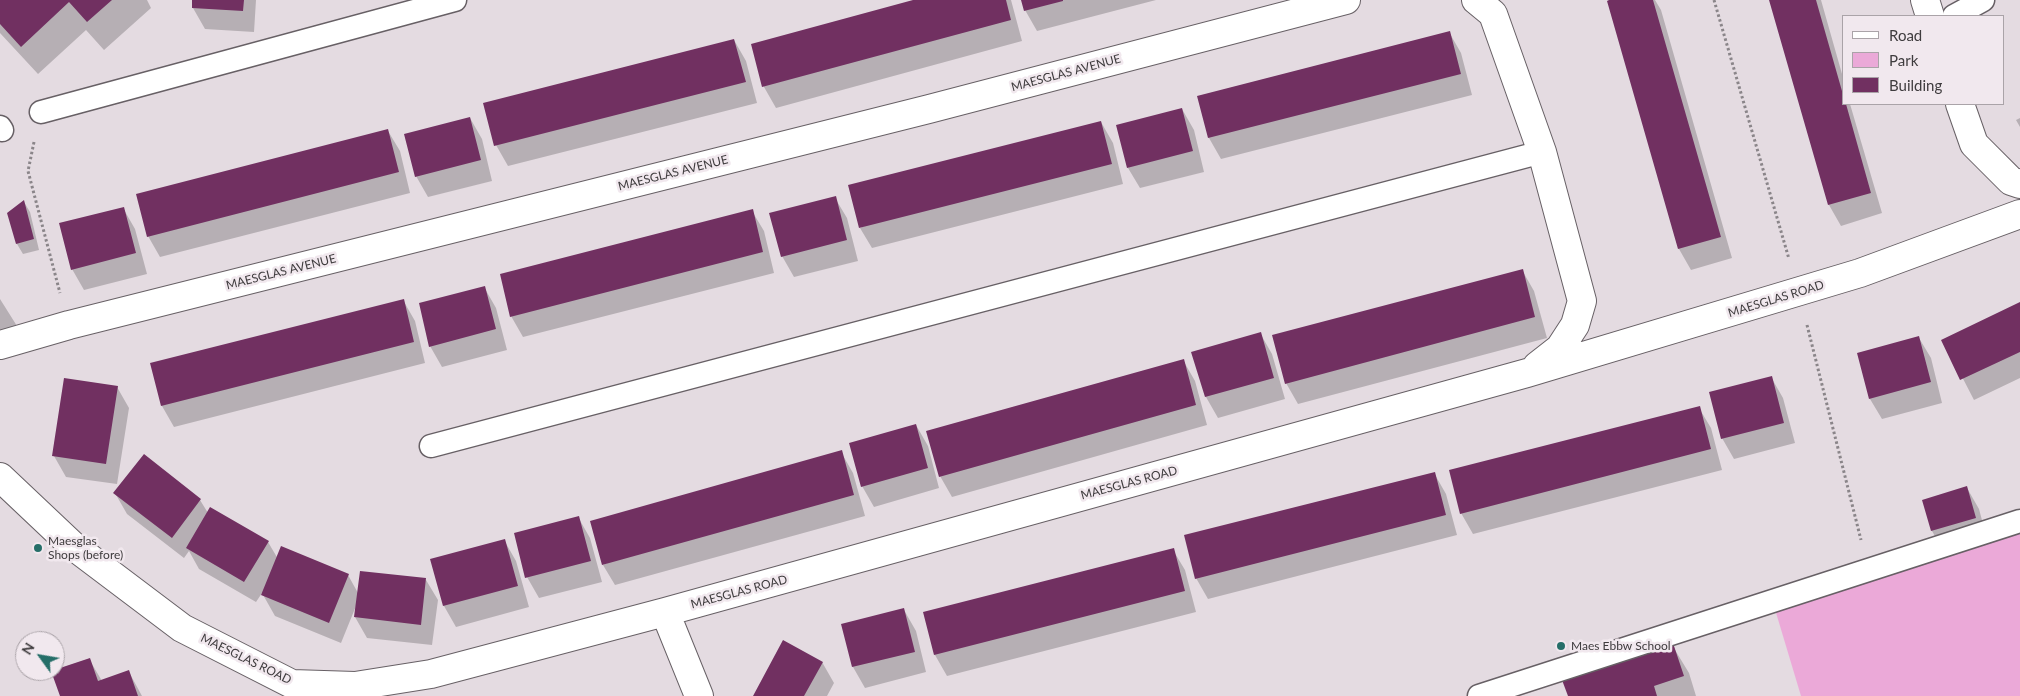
<!DOCTYPE html>
<style>
body{margin:0}
#map{position:relative;width:2020px;height:696px;overflow:hidden;background:#e4dbe1;font-family:Lato,sans-serif}
canvas{display:block}
.legend{position:absolute;left:1842px;top:15px;width:162px;height:90px;box-sizing:border-box;background:#f1e8ee;border:1px solid #aaa3a8;margin:0;padding:6px 9px;list-style:none;font-size:15px;color:#3f3c3e}
.legend li{display:flex;align-items:center;gap:10px;height:25px}
.legend b{width:25px;border:1px solid #aaa3a8}
.north{position:absolute;left:15px;top:631px;width:50px;height:50px;box-sizing:border-box;background:#f1e8ee;border:1px solid #aaa3a8;border-radius:50%;rotate:302deg;font-size:14px;font-weight:700;line-height:20px;text-align:center;color:#3f3c3e}
.north::after{content:'';display:block;margin:auto;width:18px;height:22px;background:#256e68;clip-path:polygon(50% 0,100% 100%,50% 72%,0 100%)}
</style>
<div id="map">
<canvas width="2020" height="696"></canvas>
<ul class="legend">
<li><b style="height:6px;background:#fff"></b>Road</li>
<li><b style="height:14px;background:#eba9d8"></b>Park</li>
<li><b style="height:14px;background:#713061"></b>Building</li>
</ul>
<div class="north">N</div>
</div>
<script>
const ctx = document.querySelector('canvas').getContext('2d');
ctx.lineJoin = 'round';
function fillPath(path, color) {
  ctx.fillStyle = color;
  ctx.fill(path, 'evenodd');
}
function toPath(rows) {
  const path = new Path2D();
  for (const r of rows) {
    path.moveTo(r[0], r[1]);
    for (let i = 2; i < r.length; i += 2) path.lineTo(r[i], r[i + 1]);
  }
  return path;
}
function strokePath(path, color, width, dash) {
  ctx.strokeStyle = color;
  ctx.lineWidth = width;
  ctx.lineCap = dash ? 'butt' : 'round';
  ctx.setLineDash(dash || []);
  ctx.stroke(path);
}
function drawText(font, color, halo, rows, align = 'center') {
  ctx.font = font + ' Lato,sans-serif';
  ctx.lineWidth = 5;
  ctx.setLineDash([]);
  ctx.textBaseline = 'middle';
  ctx.strokeStyle = halo;
  ctx.fillStyle = color;
  for (const [text, x, y, turn = 0] of rows) {
    ctx.save();
    ctx.translate(x, y);
    ctx.rotate((+turn || 0) * Math.PI / 180);
    ctx.textAlign = isNaN(turn) ? turn : align;
    if (halo) ctx.strokeText(text, 0, 0);
    ctx.fillText(text, 0, 0);
    ctx.restore();
  }
}
fillPath(toPath([
 [2020,521,2020,696,1801,696,1771,596]
]), '#eba9d8');
fillPath(toPath([
 [0,0,147,0,151,8,104,50,86,30,38,74,0,33],
 [193,0,256,0,254,32,205,29,193,8],
 [917,0,1011,0,1022,41,776,108,764,87,753,45],
 [1023,0,1156,0,1037,31,1025,10],
 [1614,0,1655,0,1661,10,1732,258,1691,270,1679,249,1608,2],
 [1771,0,1821,0,1844,81,1844,104,1850,104,1882,213,1841,226,1829,205],
 [1449,32,1461,53,1472,95,1221,159,1209,138,1199,96],
 [734,40,746,61,757,103,508,166,496,145],
 [1182,109,1194,130,1204,172,1140,188,1128,168],
 [470,118,482,139,492,181,428,197,416,176],
 [2020,118,2020,127,2016,120],
 [1101,122,1113,143,1123,184,872,248,860,228],
 [388,131,400,151,410,193,160,257,148,236],
 [835,198,847,218,858,261,794,277,782,256],
 [24,202,30,212,39,250,23,254,17,244,9,214],
 [123,208,135,229,147,274,84,290,72,269],
 [752,211,764,231,774,273,523,337,511,316],
 [1522,270,1534,291,1547,338,1298,404,1286,383],
 [484,287,496,308,507,350,442,367,430,346],
 [0,299,17,326,0,331],
 [403,300,415,321,425,363,174,427,162,406,152,364],
 [2020,304,2020,378,1974,400,1943,340],
 [1260,333,1272,354,1285,399,1218,418,1206,397,1193,352],
 [1919,338,1931,358,1942,403,1882,419,1870,399,1859,354],
 [1183,360,1195,381,1207,425,952,497,940,476],
 [1771,377,1783,398,1795,443,1734,459,1722,438],
 [117,387,129,408,117,484,66,477,54,456],
 [1699,408,1711,428,1722,470,1473,534,1461,513],
 [916,425,928,446,939,488,874,507,862,486],
 [841,452,853,473,865,516,615,585,603,565],
 [1434,473,1446,494,1457,535,1208,599,1196,578],
 [1967,488,1979,509,1987,539,1944,552,1932,531,1923,501],
 [115,493,200,500,208,513,268,542,278,559,348,575,358,593,426,580,438,600,432,645,367,638,355,617,356,606,341,643,275,616,262,593,256,602,199,569,189,551,184,558,127,514],
 [578,517,590,538,602,582,539,598,527,577],
 [504,540,516,561,529,607,456,627,444,606,432,560],
 [1173,550,1185,570,1196,612,947,676,935,655,924,613],
 [904,610,916,631,926,672,865,688,853,667,843,625],
 [1672,645,1689,673,1696,696,1569,696],
 [89,659,102,681,129,672,142,696,61,696],
 [822,662,834,683,827,696,755,696]
]), '#0003');
fillPath(toPath([
 [0,0,112,0,87,22,69,2,21,47,0,24],
 [192,0,244,0,243,11,192,8],
 [913,0,1006,0,1011,20,762,87,751,44],
 [1021,0,1063,0,1063,1,1024,11],
 [1609,0,1653,0,1721,237,1678,249,1607,1],
 [1769,0,1816,0,1844,98,1844,104,1846,104,1871,193,1828,205],
 [1450,31,1461,74,1208,138,1197,96],
 [734,39,746,82,494,146,483,103],
 [1182,108,1193,151,1127,168,1116,125],
 [470,117,481,160,415,177,404,134],
 [1101,121,1112,164,859,228,848,185],
 [388,129,399,172,147,237,136,194],
 [836,196,847,240,781,257,769,213],
 [24,200,34,239,16,244,7,213],
 [124,207,136,253,71,270,59,223],
 [753,209,763,252,510,317,500,274],
 [1523,269,1535,317,1285,384,1272,335],
 [485,286,496,329,429,347,419,303],
 [404,299,414,342,161,406,150,363],
 [2020,302,2020,352,1960,380,1941,340],
 [1261,332,1274,378,1205,397,1191,352],
 [1919,336,1931,382,1869,399,1857,353],
 [1184,359,1196,405,939,477,926,431],
 [1772,376,1784,423,1721,439,1709,392],
 [64,378,118,386,106,464,52,456],
 [1700,406,1711,449,1460,514,1449,470],
 [916,424,928,468,861,487,849,443],
 [842,450,854,495,602,565,590,521],
 [144,454,201,499,172,538,113,493],
 [1435,472,1446,515,1195,579,1184,535],
 [1967,486,1976,518,1931,531,1922,500],
 [210,507,269,541,244,582,186,548],
 [579,516,591,561,525,578,514,533],
 [505,539,518,586,443,606,430,559],
 [281,546,349,574,329,623,261,595],
 [1174,548,1185,591,934,655,923,612],
 [360,571,426,578,421,625,354,617],
 [904,608,915,652,852,667,841,624],
 [783,640,823,662,804,696,753,696],
 [1673,643,1684,676,1654,686,1657,696,1568,696,1562,680],
 [90,658,98,681,129,670,138,696,60,696,51,671]
]), '#713061');
const lane = toPath([
 [1954,16,1983,0],
 [41,112,455,0],
 [0,127,2,130],
 [431,446,1542,152],
 [1479,696,2020,521]
]);
const street = toPath([
 [1476,0,1493,14,1542,152,1582,301,1575,325,1560,348,1537,366],
 [1925,0,1930,16],
 [1960,104,1974,144,2011,181,2020,184],
 [0,345,69,325,929,109,1346,0],
 [0,477,72,545,182,628,292,684,355,686,431,674,665,612,1527,373,1860,273,2020,214],
 [665,612,699,696]
]);
strokePath(lane, '#676065', 25);
strokePath(street, '#676065', 30);
strokePath(toPath([
 [1714,0,1789,259],
 [34,142,28,171,60,293],
 [1807,325,1861,540]
]), '#8a8589', 3, [2.5, 2.5]);
strokePath(lane, '#fff', 22);
strokePath(street, '#fff', 28);
for (const [x, y, r, color] of [
 [38,548,5,"#256e68"],
 [1561,646,5,"#256e68"]
]) {
  const dot = new Path2D();
  dot.arc(x, y, r, 0, 2 * Math.PI);
  ctx.fillStyle = color;
  ctx.fill(dot);
  strokePath(dot, '#f1e8ee', 2);
}
drawText('12px', '#3f3c3e', '#f1e8ee', [
 ["MAESGLAS AVENUE",1066,73,-15],
 ["MAESGLAS AVENUE",673,173,-14],
 ["MAESGLAS AVENUE",281,272,-14],
 ["MAESGLAS ROAD",1776,299,-17],
 ["MAESGLAS ROAD",1129,483,-15],
 ["MAESGLAS ROAD",739,592,-15],
 ["MAESGLAS ROAD",246,659,26]
]);
drawText('12px', '#3f3c3e', '#f1e8ee', [
 ["Maesglas",48,541],
 ["Shops (before)",48,555],
 ["Maes Ebbw School",1571,646]
], 'left');
</script>
